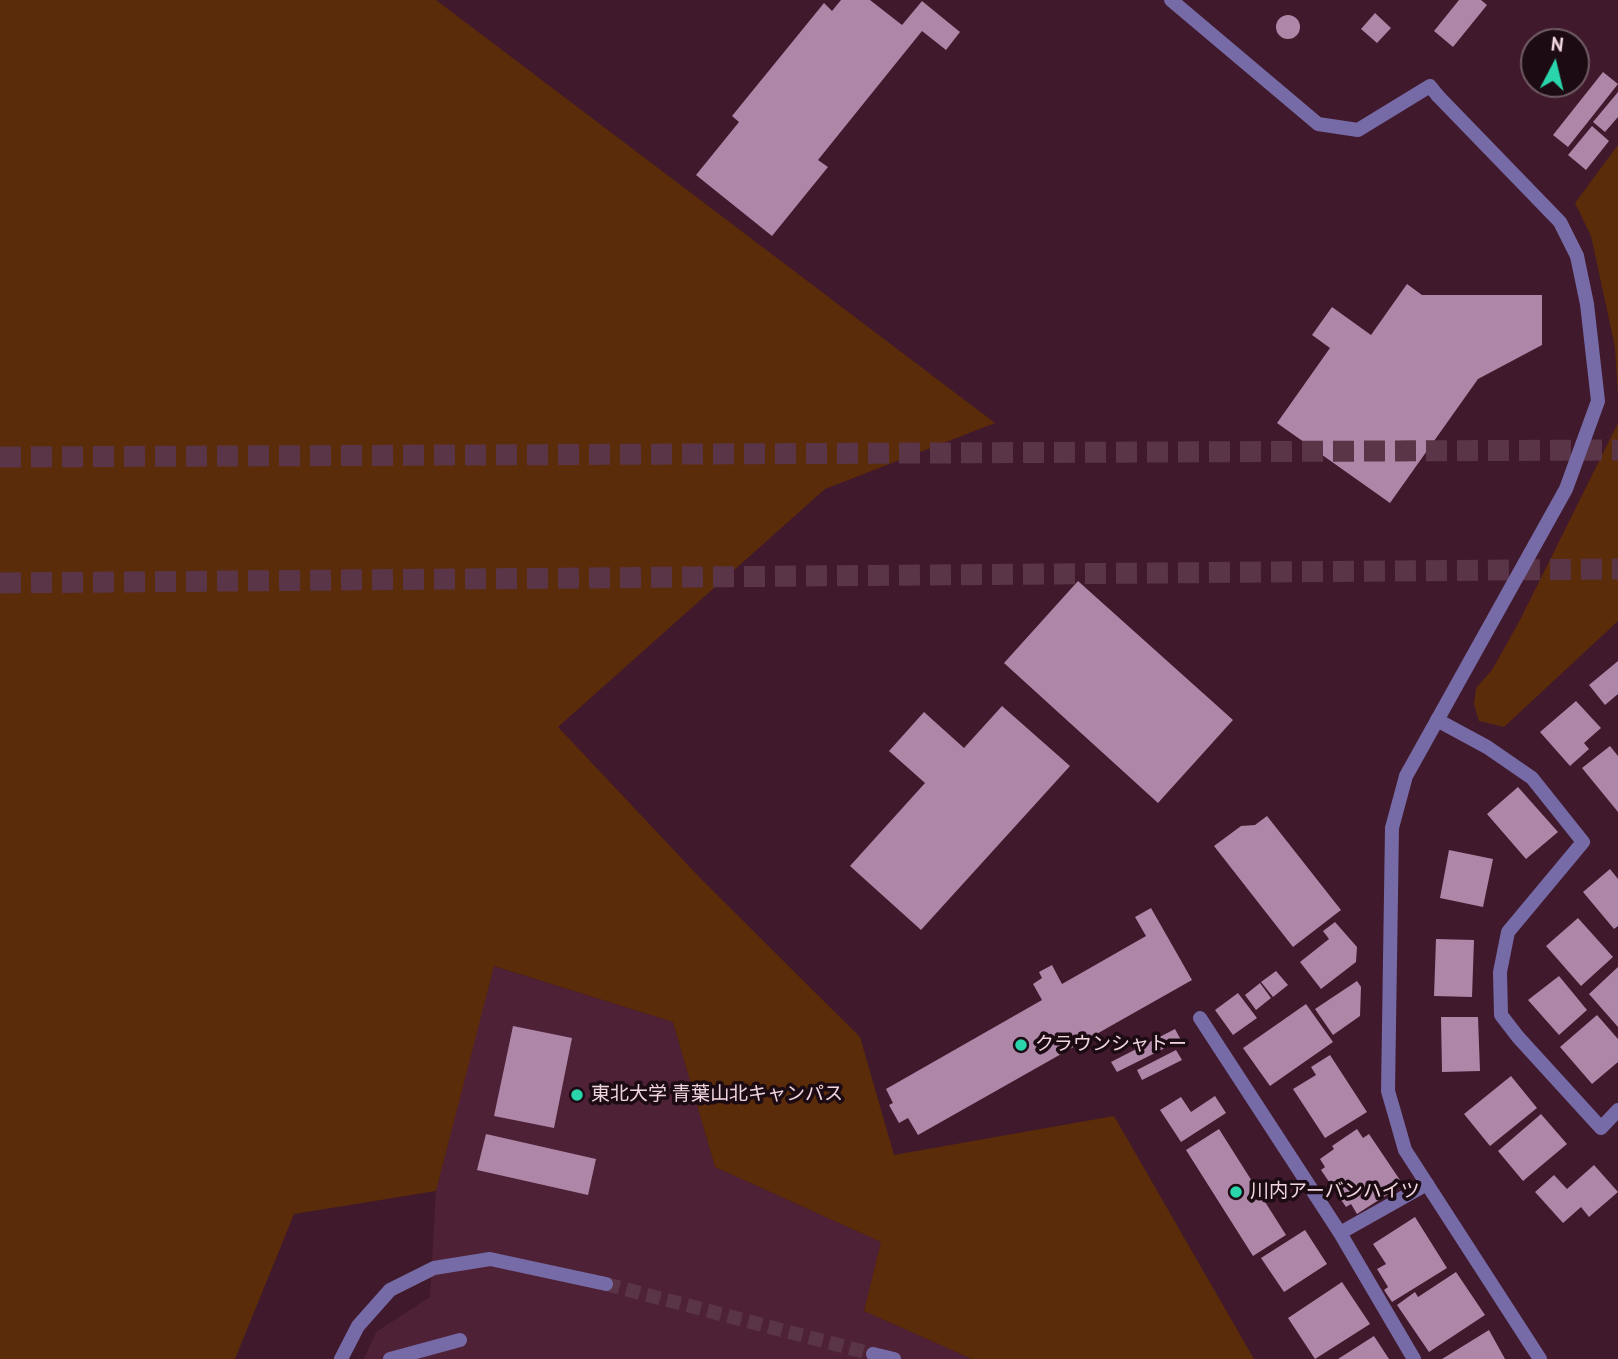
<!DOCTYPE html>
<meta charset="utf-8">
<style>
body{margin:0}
#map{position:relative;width:1618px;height:1359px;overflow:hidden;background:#40192c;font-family:"PT Sans",sans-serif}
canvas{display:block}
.north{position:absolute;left:1520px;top:28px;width:70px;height:70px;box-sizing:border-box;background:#1c0b13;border:2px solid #715c65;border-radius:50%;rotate:7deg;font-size:19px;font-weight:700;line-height:28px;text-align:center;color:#f0d5df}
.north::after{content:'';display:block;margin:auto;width:24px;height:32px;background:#2ad5ac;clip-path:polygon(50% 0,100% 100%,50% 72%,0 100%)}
</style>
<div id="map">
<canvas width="1618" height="1359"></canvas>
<div class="north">N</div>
</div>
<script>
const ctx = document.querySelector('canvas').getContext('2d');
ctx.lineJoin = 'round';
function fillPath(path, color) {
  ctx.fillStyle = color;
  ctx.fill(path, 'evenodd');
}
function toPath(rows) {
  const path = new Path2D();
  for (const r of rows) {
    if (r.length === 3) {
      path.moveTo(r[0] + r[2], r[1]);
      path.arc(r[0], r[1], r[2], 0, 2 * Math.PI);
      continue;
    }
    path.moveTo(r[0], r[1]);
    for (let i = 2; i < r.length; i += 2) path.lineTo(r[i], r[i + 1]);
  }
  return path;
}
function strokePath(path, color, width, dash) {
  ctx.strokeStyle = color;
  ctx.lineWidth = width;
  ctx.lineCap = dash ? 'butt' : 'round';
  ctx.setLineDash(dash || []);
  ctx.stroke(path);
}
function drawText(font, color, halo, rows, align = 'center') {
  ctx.font = font + ' "PT Sans","Noto Sans JP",sans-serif';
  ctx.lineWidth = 7;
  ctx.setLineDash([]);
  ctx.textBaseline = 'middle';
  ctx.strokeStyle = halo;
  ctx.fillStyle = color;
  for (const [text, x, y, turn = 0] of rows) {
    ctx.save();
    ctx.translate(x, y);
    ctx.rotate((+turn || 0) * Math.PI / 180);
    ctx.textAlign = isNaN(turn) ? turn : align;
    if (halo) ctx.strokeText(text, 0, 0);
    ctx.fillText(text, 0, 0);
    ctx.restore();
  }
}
fillPath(toPath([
 [493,966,673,1022,715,1167,881,1242,864,1311,972,1359,364,1359,376,1332,430,1297,436,1191]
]), '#4e2137');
fillPath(toPath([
 [0,0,436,0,995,423,825,489,558,727,703,881,860,1037,894,1155,1114,1116,1254,1359,972,1359,864,1311,881,1242,715,1167,673,1022,494,966,436,1191,294,1214,235,1359,0,1359],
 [1618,145,1618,397,1615,347,1591,236,1575,203],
 [1618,423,1618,621,1504,727,1479,721,1474,704,1476,688,1492,670,1519,622]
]), '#5b2c09');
fillPath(toPath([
 [841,0,870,0,902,25,922,1,960,32,946,50,922,31,818,160,828,167,772,236,696,175,739,122,732,116,824,3,832,11],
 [1459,0,1481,0,1487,5,1453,47,1434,31],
 [1375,13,1391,28,1377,43,1361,29],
 [1288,27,12],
 [1603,72,1618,84,1568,147,1553,135],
 [1618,92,1618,117,1605,132,1593,122],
 [1592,126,1609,141,1586,170,1568,155],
 [1407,284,1422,295,1542,295,1542,345,1478,379,1390,503,1277,423,1330,348,1312,335,1332,307,1371,335],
 [1078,581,1233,720,1158,803,1004,663],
 [1618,661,1618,694,1605,705,1589,685],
 [1576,701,1601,728,1584,743,1589,749,1570,766,1540,732],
 [1002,706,1070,766,921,930,850,866,925,783,889,751,924,712,964,748],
 [1610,746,1618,756,1618,812,1582,768],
 [1518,787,1558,832,1526,859,1487,814],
 [1267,816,1341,910,1293,947,1214,846,1241,826,1255,825],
 [1449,850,1493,859,1483,907,1440,898],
 [1610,869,1618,879,1618,926,1614,929,1583,892],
 [1151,908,1192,980,918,1135,908,1118,899,1123,889,1105,893,1103,886,1089,1042,1000,1033,984,1042,978,1039,972,1052,965,1062,984,1146,936,1135,917],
 [1578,918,1613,957,1581,986,1546,946],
 [1335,922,1357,947,1356,962,1321,989,1300,962,1329,939,1323,931],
 [1436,939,1474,940,1472,997,1434,996],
 [1618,967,1618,1027,1589,994],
 [1276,971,1288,985,1273,997,1261,982],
 [1559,976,1587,1010,1559,1035,1528,1000],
 [1357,981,1361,987,1360,1016,1333,1035,1315,1009],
 [1260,983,1271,998,1256,1010,1245,995],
 [1238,993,1257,1018,1233,1035,1215,1010],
 [1306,1004,1333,1042,1270,1086,1243,1048],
 [1597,1015,1618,1039,1618,1062,1592,1084,1560,1047],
 [1441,1017,1478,1017,1480,1071,1442,1072],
 [513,1026,572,1038,554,1128,494,1116],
 [1175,1029,1181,1040,1117,1072,1111,1062],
 [1176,1050,1182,1060,1142,1080,1137,1070],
 [1330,1055,1367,1112,1325,1138,1293,1089,1316,1075,1311,1067],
 [1511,1076,1537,1108,1490,1146,1464,1114],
 [1215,1096,1226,1113,1181,1142,1160,1110,1181,1097,1191,1112],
 [1541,1114,1567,1144,1523,1181,1498,1151],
 [1219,1129,1286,1235,1253,1256,1186,1150],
 [1357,1129,1363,1138,1369,1134,1400,1180,1390,1187,1393,1191,1357,1214,1351,1204,1346,1207,1321,1170,1325,1167,1320,1159,1334,1149,1332,1146],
 [486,1134,596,1159,588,1195,477,1170],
 [1594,1165,1618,1192,1589,1217,1581,1207,1563,1223,1535,1192,1554,1175,1567,1189],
 [1415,1217,1447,1268,1392,1302,1384,1290,1388,1287,1377,1269,1386,1264,1373,1244],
 [1305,1230,1327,1264,1284,1292,1261,1258],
 [1456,1272,1485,1315,1429,1352,1397,1305,1415,1292,1418,1297],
 [1342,1282,1370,1324,1315,1359,1288,1318],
 [1489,1330,1505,1359,1442,1359],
 [1374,1336,1389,1359,1338,1359]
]), '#ae86a8');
strokePath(toPath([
 [606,1284,873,1354]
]), '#5a3547', 14, [14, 7]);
strokePath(toPath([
 [0,457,1618,450],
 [0,583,1618,569]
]), '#5a3547', 21, [21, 10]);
strokePath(toPath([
 [390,1359,460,1340]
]), '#766ba6', 14);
strokePath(toPath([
 [1171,0,1318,124,1358,130,1430,86,1438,96],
 [1437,720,1487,747,1532,778,1583,842,1508,932,1500,972,1501,1015,1518,1037,1601,1128,1618,1110],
 [1200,1018,1340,1233],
 [1414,1359,1340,1233,1427,1184]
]), '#766ba6', 14);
strokePath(toPath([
 [1438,96,1560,222,1577,256,1587,304,1598,401,1566,489,1406,776,1392,828,1388,1091,1395,1115,1405,1150,1540,1359],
 [873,1354,894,1359],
 [341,1359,358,1326,390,1290,434,1268,490,1259,606,1284]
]), '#766ba6', 14);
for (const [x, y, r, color] of [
 [1021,1045,7,"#2ad5ac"],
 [577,1095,7,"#2ad5ac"],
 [1236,1192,7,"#2ad5ac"]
]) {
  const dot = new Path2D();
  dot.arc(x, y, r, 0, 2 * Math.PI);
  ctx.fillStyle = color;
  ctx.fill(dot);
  strokePath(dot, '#1c0b13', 2.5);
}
drawText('19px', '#f0d5df', '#1c0b13', [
 ["クラウンシャトー",1035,1045],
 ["東北大学 青葉山北キャンパス",591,1095],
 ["川内アーバンハイツ",1250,1192]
], 'left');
</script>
